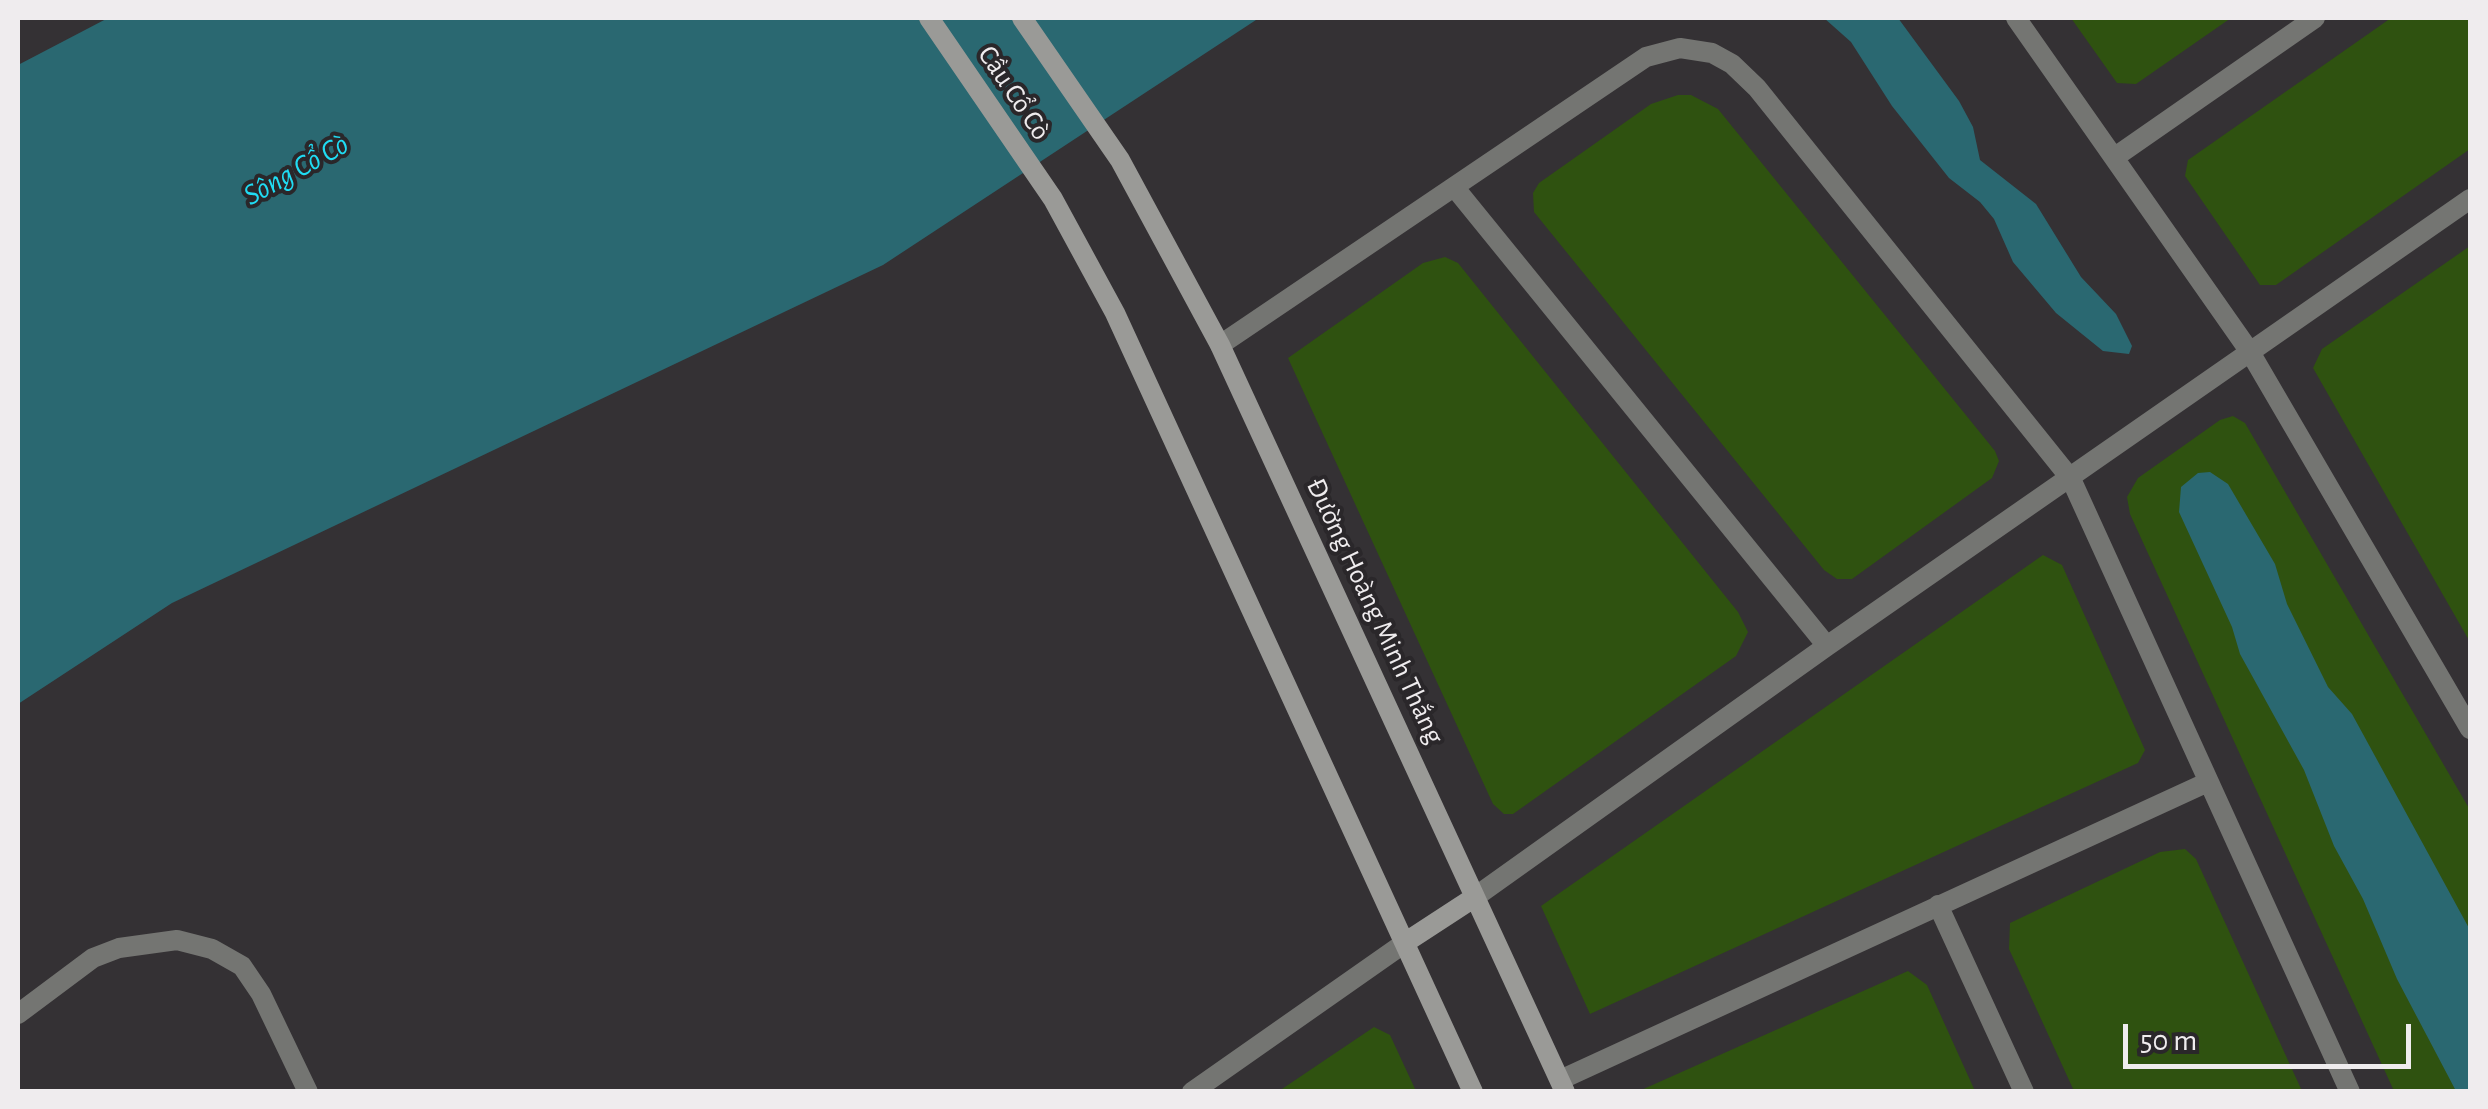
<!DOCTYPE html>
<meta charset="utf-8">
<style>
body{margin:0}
#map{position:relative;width:2488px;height:1109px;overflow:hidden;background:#343134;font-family:"Alegreya Sans",sans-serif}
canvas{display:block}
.frame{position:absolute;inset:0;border:20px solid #efecee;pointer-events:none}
.scale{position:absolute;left:2123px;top:1024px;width:288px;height:45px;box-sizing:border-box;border:5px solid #efecee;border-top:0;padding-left:12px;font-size:30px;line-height:35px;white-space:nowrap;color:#efecee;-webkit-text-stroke:8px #2a272a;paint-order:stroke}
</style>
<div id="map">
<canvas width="2488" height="1109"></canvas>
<div class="frame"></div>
<div class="scale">50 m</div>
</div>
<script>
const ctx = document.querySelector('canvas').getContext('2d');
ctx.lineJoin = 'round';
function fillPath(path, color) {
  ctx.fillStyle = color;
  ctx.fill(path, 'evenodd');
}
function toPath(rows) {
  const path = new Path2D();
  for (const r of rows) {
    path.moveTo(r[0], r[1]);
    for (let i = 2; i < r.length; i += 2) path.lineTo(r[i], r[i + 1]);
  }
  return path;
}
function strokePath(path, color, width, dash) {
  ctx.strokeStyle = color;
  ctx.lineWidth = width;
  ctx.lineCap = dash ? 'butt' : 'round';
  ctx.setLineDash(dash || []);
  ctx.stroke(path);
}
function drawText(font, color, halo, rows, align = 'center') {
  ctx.font = font + ' "Alegreya Sans",sans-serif';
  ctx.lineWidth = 8;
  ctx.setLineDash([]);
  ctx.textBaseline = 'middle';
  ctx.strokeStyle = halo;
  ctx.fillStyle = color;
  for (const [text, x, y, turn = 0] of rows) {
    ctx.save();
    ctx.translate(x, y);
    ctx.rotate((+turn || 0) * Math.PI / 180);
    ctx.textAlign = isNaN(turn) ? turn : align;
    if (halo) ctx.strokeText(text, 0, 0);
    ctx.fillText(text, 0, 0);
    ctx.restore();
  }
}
fillPath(toPath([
 [2071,18,2231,18,2136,84,2117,83],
 [2391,18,2470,18,2470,149,2276,285,2260,285,2185,176,2188,160],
 [1678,95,1691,95,1718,109,1995,451,1999,461,1992,478,1852,579,1837,579,1824,570,1534,212,1533,193,1539,183,1651,104],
 [2470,246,2470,642,2313,368,2322,349],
 [1445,257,1458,263,1738,612,1748,632,1736,656,1513,814,1504,814,1493,804,1288,358,1423,263],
 [2233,416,2245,423,2470,810,2470,1091,2394,1091,2130,514,2127,497,2138,478,2220,420],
 [2043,555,2062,565,2145,750,2138,763,1590,1014,1541,906],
 [2185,849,2196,859,2302,1091,2074,1091,2009,949,2010,923,2160,852],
 [1908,971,1927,985,1975,1091,1639,1091],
 [1374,1027,1390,1035,1416,1091,1279,1091]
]), '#2f5210');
fillPath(toPath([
 [108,18,1259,18,883,265,172,603,18,704,18,65],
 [1824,18,1898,18,1959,101,1973,127,1980,160,2036,204,2081,277,2116,314,2132,346,2129,354,2103,351,2056,313,2013,262,1994,219,1980,202,1949,178,1892,106,1851,42],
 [2210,472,2228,484,2275,564,2287,604,2328,687,2352,714,2470,930,2470,1091,2456,1091,2397,979,2363,899,2334,846,2304,770,2240,654,2232,627,2179,512,2181,487,2198,473]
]), '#2a6871');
strokePath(toPath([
 [2016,18,2250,352,2470,729],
 [2115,157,2315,18],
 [1455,188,1827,646],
 [1220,345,1646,57,1680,48,1712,53,1732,64,1757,88,2071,479,2350,1092],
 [1475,897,1827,646,2470,199],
 [1938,905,2024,1092],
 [1560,1080,2208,782],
 [1192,1092,1406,942]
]), '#747572', 20);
strokePath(toPath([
 [18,1014,93,958,119,948,177,940,212,949,242,966,261,994,308,1092]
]), '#747572', 20);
strokePath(toPath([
 [929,18,1053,199,1115,313,1473,1092],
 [1022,18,1120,160,1220,345,1565,1092],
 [1406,942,1475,897]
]), '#9a9a97', 20);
drawText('28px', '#efecee', '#2a272a', [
 ["Cầu Cổ Cò",1014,93,56],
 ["Đường Hoàng Minh Thắng",1375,611,65]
]);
drawText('italic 30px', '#20dcf3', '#2a272a', [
 ["Sông Cổ Cò",296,170,-29]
]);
</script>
